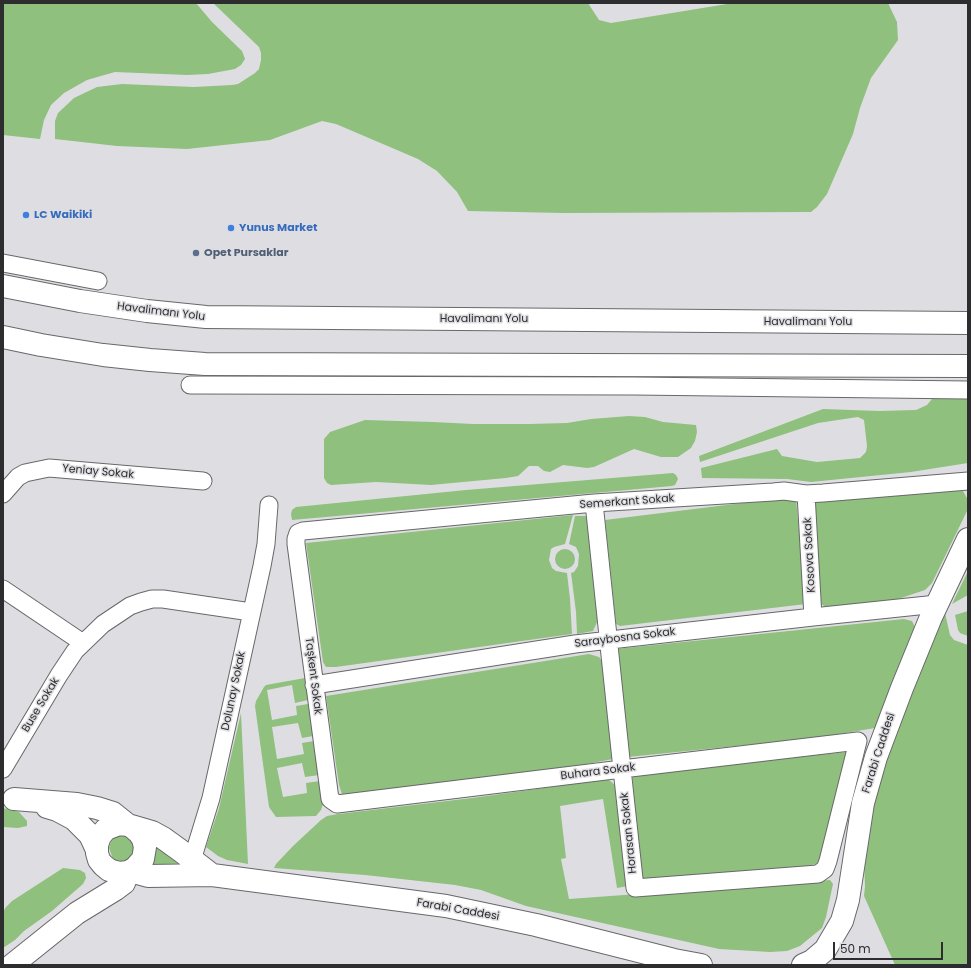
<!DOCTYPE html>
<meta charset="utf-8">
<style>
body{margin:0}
#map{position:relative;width:971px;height:968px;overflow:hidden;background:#dedee2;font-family:Poppins,sans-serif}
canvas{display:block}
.frame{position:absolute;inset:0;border:4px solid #2d2d2f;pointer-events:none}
.scale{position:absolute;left:833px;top:942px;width:110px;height:18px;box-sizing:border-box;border:2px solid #2d2d2f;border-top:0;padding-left:5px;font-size:12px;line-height:14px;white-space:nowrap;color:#2d2d2f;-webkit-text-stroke:3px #dedee2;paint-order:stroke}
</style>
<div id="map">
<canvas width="971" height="968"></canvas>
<div class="frame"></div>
<div class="scale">50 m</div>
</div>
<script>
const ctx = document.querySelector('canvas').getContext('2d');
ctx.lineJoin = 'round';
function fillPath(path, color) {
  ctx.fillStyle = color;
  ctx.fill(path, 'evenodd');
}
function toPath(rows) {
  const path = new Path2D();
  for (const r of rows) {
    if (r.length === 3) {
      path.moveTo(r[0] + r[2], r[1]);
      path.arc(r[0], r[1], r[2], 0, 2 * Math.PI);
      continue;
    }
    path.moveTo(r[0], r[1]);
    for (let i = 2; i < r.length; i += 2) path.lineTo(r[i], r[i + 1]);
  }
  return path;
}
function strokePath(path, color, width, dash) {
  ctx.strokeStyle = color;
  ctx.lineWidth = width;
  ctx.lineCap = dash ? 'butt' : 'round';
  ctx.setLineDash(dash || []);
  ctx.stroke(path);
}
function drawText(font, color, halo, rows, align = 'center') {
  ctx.font = font + ' Poppins,sans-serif';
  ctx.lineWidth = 3;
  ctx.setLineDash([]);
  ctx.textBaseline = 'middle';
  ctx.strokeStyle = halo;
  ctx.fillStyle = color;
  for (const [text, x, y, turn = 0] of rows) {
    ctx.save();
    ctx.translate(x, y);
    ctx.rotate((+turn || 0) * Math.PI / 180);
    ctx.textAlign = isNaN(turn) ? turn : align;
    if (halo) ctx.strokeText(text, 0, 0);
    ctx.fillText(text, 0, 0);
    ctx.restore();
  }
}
fillPath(toPath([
 [3,3,196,3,212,22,242,51,245,59,241,65,235,69,208,74,187,75,115,72,87,80,64,93,51,105,44,120,40,139,3,135],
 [213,3,588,3,599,20,611,23,733,3,888,3,897,22,898,40,871,78,860,108,853,134,827,194,817,207,811,212,563,213,468,211,457,192,437,171,418,159,336,124,322,121,270,140,187,149,117,146,55,139,55,121,58,113,74,98,97,87,122,84,194,87,232,85,238,84,255,73,259,69,261,60,261,53,259,47],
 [936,394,968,395,968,463,911,472,811,482,787,479,702,478,701,468,777,449,782,456,817,462,860,458,866,452,867,446,864,420,858,417,818,423,700,462,699,456,823,409,879,411,916,410,927,405],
 [629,416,645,417,663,422,696,425,697,432,695,441,691,448,678,457,661,457,634,449,594,467,587,468,563,465,550,472,544,471,538,466,529,466,518,476,506,478,431,485,376,482,331,485,327,483,324,478,324,439,330,432,365,420,433,422,473,424,529,424,567,423,591,419],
 [673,473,676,475,678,479,675,485,672,486,292,520,291,514,292,510,296,507,466,490],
 [959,489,963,491,968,500,968,509,932,583,925,590,883,604,827,608,821,604,814,501],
 [791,497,796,499,806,604,620,626,616,624,605,520],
 [573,515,565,544,554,547,551,549,549,560,552,568,556,571,567,573,570,599,572,634,336,667,326,667,323,662,306,543],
 [575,516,587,516,598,620,593,631,577,634,576,612,571,573,574,572,578,566,579,554,576,547,569,544],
 [565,559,10],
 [968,571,968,595,952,604],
 [968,611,968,636,960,633,958,630,955,615],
 [945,613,950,635,954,640,968,645,968,965,895,965,864,896,865,886,864,860,867,833,886,754,896,728],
 [904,619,912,621,915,627,875,728,815,738,628,757,616,649],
 [589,654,599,657,602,661,605,669,613,759,571,767,352,795,342,794,339,785,326,696],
 [305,678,308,700,295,703,292,685,267,690,272,720,297,715,296,706,308,704,313,736,302,738,298,723,272,727,277,759,304,754,302,743,314,741,319,775,305,777,302,763,277,768,283,797,307,793,306,783,320,781,323,804,321,810,316,816,276,817,269,807,255,706,256,701,264,687,266,685],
 [241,713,248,864,227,860,218,856,206,847,219,808],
 [847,752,821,859,816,864,802,867,641,881,632,774],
 [608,779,616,786,628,886,617,888,603,799,560,806,566,858,561,859,569,899,830,880,833,884,826,917,822,928,800,946,787,951,770,952,719,949,526,906,481,890,455,885,365,875,274,868,276,864,293,846,321,820,327,816,338,814,472,798],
 [3,808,19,812,27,821,27,826,18,828,3,827],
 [123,833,135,842,132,857,123,864,114,862,109,848,110,844,114,836],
 [154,845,177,863,177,866,149,868],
 [63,868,80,870,85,873,86,878,83,884,52,911,24,931,15,940,3,948,3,912,6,907,12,901]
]), '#8fc07d');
const street = toPath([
 [3,263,98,281],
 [190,385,634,386,968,390],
 [3,494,18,477,25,473,49,468,203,481],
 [806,494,813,617],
 [594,503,622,769,635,888,818,874,825,869,828,861,858,741,622,769,337,804,330,799,296,544,296,539,298,533,303,531,594,503,773,492,784,491,806,494,823,493,968,481],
 [3,589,83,643],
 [314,685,575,644,813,617,937,604],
 [3,769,59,675,75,651,103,624,130,606,141,602,152,599,163,599,251,612],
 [189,870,211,798,262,566,266,544,269,505]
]);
const secondary = toPath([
 [14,799,77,804,97,808,113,813,128,825],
 [47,807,57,810,74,819,90,835,96,848],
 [132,827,139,833,143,839,145,847,143,859,135,868,128,872,119,873,109,870,103,865,99,860,97,853,97,845,100,836,106,829,119,824,128,825,152,832,163,838,181,851,212,875],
 [130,871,148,876,212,875,446,906,536,925,674,960,701,965],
 [12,965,77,913,116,889,124,883,128,872],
 [803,965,812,961,825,950,842,921,848,900,863,803,876,757,902,688,931,617,968,539]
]);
const highway = toPath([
 [3,286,80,301,147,311,206,317,968,323],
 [3,337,41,345,103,355,150,360,205,364,968,366]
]);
strokePath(street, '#68686b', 19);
strokePath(secondary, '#68686b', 24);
strokePath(highway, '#68686b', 24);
strokePath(street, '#fff', 17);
strokePath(secondary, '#fff', 22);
strokePath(highway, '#fff', 22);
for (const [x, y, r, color] of [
 [26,215,4,"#3f7fe0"],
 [231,228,4,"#3f7fe0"],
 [196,253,4,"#5c6f8a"]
]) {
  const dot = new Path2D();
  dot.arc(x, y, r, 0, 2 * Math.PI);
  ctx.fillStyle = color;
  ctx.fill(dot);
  strokePath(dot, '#dedee2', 1.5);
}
drawText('bold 11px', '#366cbe', '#dedee2', [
 ["LC Waikiki",34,215],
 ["Yunus Market",239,228]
], 'left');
drawText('bold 11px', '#4e5e75', '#dedee2', [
 ["Opet Pursaklar",204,253]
], 'left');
drawText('11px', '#2d2d2f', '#dedee2', [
 ["Havalimanı Yolu",161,312,7],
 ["Havalimanı Yolu",484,319],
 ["Havalimanı Yolu",808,322],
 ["Yeniay Sokak",98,472,5],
 ["Semerkant Sokak",627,502,-4],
 ["Kosova Sokak",810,555,-93],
 ["Saraybosna Sokak",625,638,-7],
 ["Taşkent Sokak",313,676,83],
 ["Dolunay Sokak",234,691,-78],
 ["Buse Sokak",41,705,-59],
 ["Farabi Caddesi",879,753,-72],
 ["Buhara Sokak",598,772,-7],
 ["Horasan Sokak",629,833,-96],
 ["Farabi Caddesi",458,910,10]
]);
</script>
